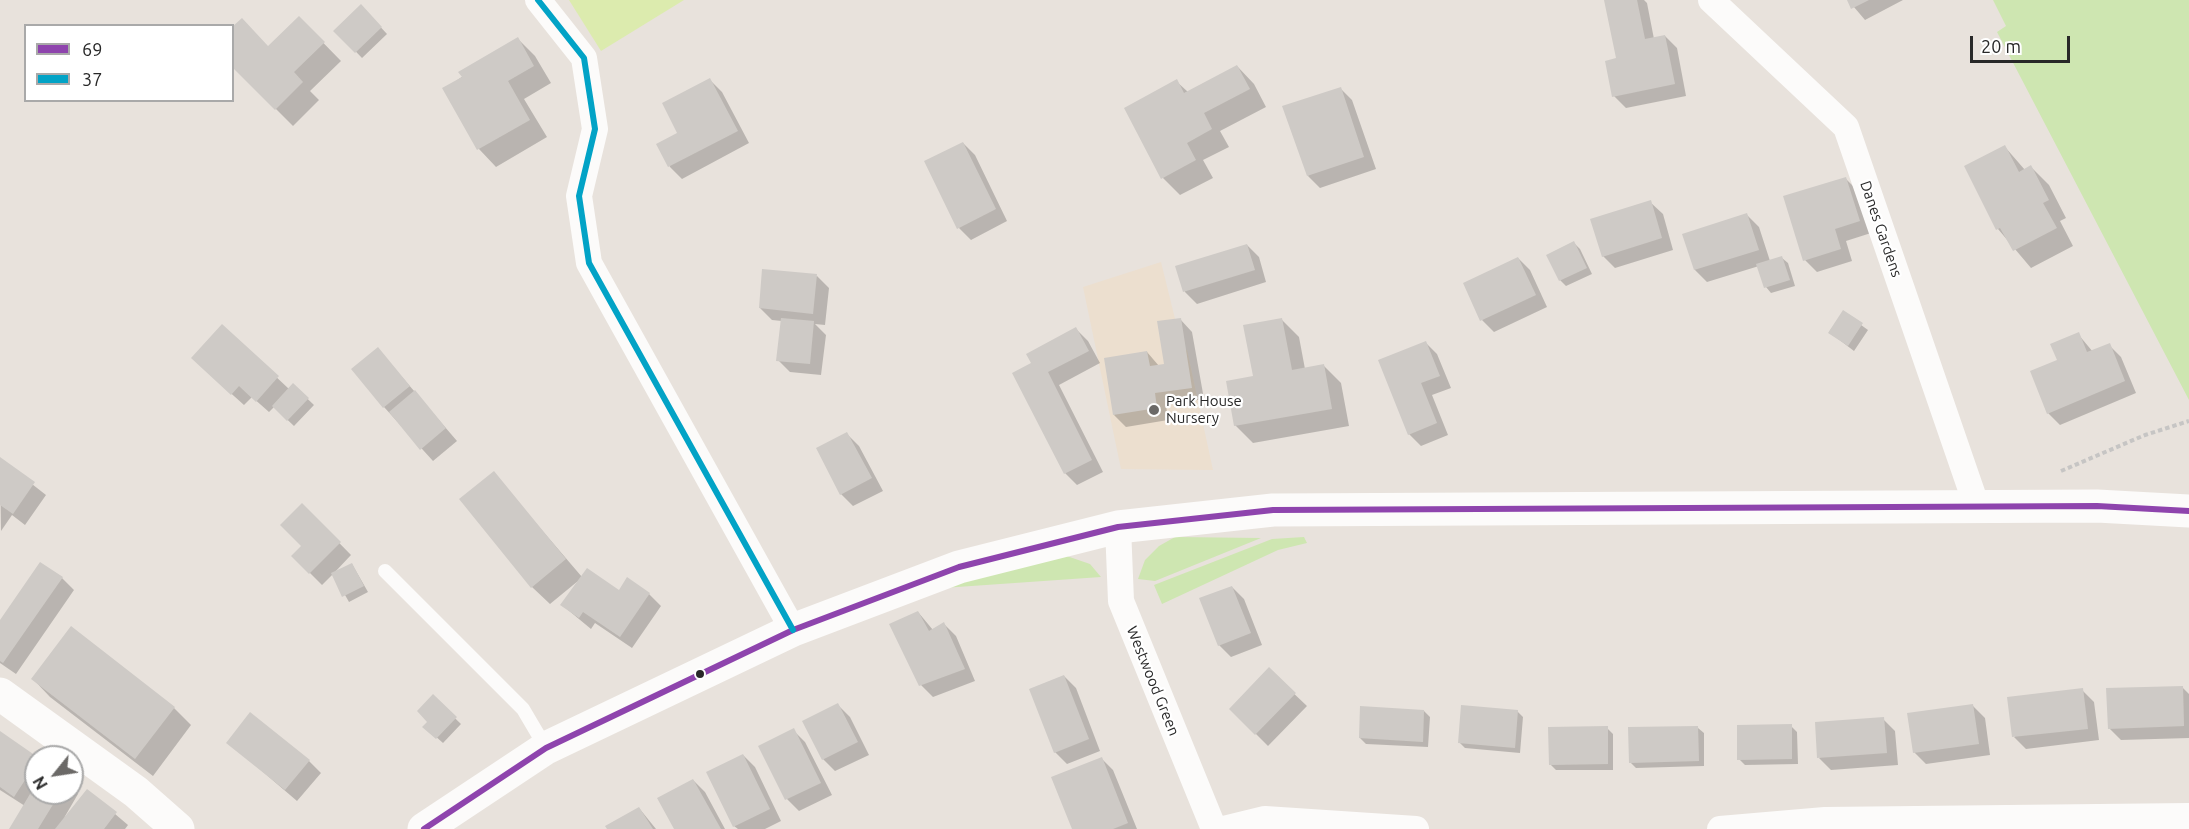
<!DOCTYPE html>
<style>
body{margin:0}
#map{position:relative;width:2189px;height:829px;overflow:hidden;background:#e8e2dc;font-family:Ubuntu,sans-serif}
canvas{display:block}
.legend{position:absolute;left:24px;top:24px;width:210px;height:78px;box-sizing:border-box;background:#fff;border:2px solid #a9a9a9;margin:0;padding:8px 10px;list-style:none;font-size:18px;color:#282828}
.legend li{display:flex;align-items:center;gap:12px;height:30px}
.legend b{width:30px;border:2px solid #a9a9a9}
.north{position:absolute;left:24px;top:745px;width:60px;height:60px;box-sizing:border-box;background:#fff;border:2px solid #a9a9a9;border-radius:50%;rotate:240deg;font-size:16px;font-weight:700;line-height:24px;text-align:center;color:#282828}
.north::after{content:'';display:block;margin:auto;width:21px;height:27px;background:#6b6967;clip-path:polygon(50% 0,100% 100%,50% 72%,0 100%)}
.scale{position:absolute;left:1970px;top:36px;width:100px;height:27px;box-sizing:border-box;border:3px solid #282828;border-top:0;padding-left:8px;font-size:18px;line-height:21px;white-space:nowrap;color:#282828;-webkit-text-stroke:4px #fff;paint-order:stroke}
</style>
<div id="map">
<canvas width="2189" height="829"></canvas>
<ul class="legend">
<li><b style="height:8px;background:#8e44ad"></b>69</li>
<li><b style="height:8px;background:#02a3c6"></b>37</li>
</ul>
<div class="north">N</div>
<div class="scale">20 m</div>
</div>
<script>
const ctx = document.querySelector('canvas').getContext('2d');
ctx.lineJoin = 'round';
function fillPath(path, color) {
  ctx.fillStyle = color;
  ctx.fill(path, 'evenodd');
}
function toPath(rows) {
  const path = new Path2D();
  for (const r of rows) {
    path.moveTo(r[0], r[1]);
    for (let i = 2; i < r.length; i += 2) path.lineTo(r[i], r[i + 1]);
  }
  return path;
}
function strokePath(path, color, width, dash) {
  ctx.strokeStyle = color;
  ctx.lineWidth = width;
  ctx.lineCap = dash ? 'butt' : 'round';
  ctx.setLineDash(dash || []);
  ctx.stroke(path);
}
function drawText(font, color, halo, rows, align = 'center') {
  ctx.font = font + ' Ubuntu,sans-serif';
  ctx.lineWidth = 4.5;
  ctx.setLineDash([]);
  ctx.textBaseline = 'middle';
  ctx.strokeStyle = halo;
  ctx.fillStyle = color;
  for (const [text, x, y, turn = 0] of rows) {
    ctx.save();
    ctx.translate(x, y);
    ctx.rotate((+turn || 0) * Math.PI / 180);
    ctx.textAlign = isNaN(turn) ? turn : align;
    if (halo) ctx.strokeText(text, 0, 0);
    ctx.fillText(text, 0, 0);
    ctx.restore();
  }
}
fillPath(toPath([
 [1161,262,1183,351,1187,350,1213,470,1121,469,1083,287]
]), '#ecdfcf');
fillPath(toPath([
 [1993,0,2189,0,2189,400,1997,32,2006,26],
 [1175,537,1261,538,1155,581,1138,579,1145,560,1159,546],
 [1304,537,1307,543,1278,550,1162,604,1154,585,1272,539],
 [1055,552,1090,564,1101,577,914,590]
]), '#cee6b1');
fillPath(toPath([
 [569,0,684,0,601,51]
]), '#dcebae');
fillPath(toPath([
 [1605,0,1644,0,1647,3,1654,39,1665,36,1677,48,1686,96,1626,108,1614,96,1618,59],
 [1848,0,1903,0,1865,20],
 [361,6,387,34,362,58,336,31],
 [299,18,341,61,310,91,319,100,293,126,232,65,269,47],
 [518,39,535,56,551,83,524,99,547,137,496,167,479,149,444,89],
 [1237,66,1254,84,1266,107,1220,131,1229,147,1203,160,1213,178,1180,195,1163,178,1176,81,1188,92],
 [710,80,722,92,749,143,682,179,670,167,658,144,679,134],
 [1340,88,1352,100,1376,169,1320,188,1308,176],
 [963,143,975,155,1007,221,971,240,959,228],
 [2005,147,2025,170,2031,167,2049,185,2066,218,2060,221,2073,246,2031,268,1998,229],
 [1846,179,1858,191,1871,233,1846,241,1852,261,1817,272,1805,260],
 [1650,202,1663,214,1673,250,1615,268,1603,256],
 [1747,215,1759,227,1770,261,1782,258,1788,263,1795,286,1771,293,1766,287,1759,266,1707,282,1695,270,1684,235],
 [1574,243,1580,249,1592,274,1566,286,1560,280],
 [1247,245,1259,257,1266,282,1197,304,1185,292,1177,267],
 [1518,258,1530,270,1547,307,1494,332,1482,320],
 [817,276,829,288,825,325,815,324,826,335,821,375,790,372,778,360,782,321,772,320,760,308],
 [1843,312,1868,330,1854,351,1829,332],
 [1180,319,1192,332,1204,399,1166,405,1168,420,1126,427,1114,415,1147,352,1159,366,1166,365],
 [1282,320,1299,337,1305,369,1324,366,1341,383,1349,426,1253,443,1235,425],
 [222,326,289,389,293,385,314,405,294,426,274,407,269,412,252,397,244,405,205,370],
 [1076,329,1088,341,1100,363,1059,385,1103,472,1077,485,1065,473,1033,364],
 [2078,334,2093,352,2109,345,2121,357,2136,393,2060,425,2048,413,2059,361],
 [1425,342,1437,354,1451,388,1432,395,1448,435,1421,446,1409,434],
 [378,349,457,441,433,461,384,407],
 [847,434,859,446,883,491,853,506,841,494],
 [0,459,46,495,25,525,12,515,1,531],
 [493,473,582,577,619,592,649,594,661,606,632,648,595,623,591,629,562,605,578,581,550,604,532,587],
 [302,505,351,555,335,572,352,564,368,592,349,602,333,574,322,585,293,556,303,546],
 [62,578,74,590,16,674,0,663,0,623],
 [1232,587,1244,599,1262,645,1231,657,1219,645],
 [918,612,933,630,944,624,956,636,975,681,933,697,921,685],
 [1269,670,1307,706,1268,746,1231,709],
 [1064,676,1076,688,1100,751,1067,764,1055,752],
 [33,679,174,708,191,725,153,776,50,697],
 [2182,687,2189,694,2189,738,2121,740,2109,728],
 [2082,690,2094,702,2099,740,2026,749,2014,737],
 [433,697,461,724,443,743,425,727,429,722],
 [838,705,850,717,869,755,835,771,823,759],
 [1973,706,1985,718,1990,755,1926,764,1914,752],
 [1424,711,1430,717,1428,747,1366,744,1360,738],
 [1517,711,1523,717,1520,753,1465,748,1459,742],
 [1883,719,1895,731,1898,765,1831,770,1819,758],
 [1791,726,1797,732,1798,764,1745,765,1739,759],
 [1607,728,1613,734,1613,770,1556,770,1550,764],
 [1698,728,1704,733,1704,766,1636,768,1630,762],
 [793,730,805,742,832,795,799,811,787,799,760,746],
 [0,733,36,757,36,793,72,793,72,787,78,794,64,818,88,791,128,825,125,829,11,829,25,806,0,790],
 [228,742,309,761,321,773,297,801],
 [743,755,755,767,781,821,765,829,738,829,734,826],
 [1101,758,1113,770,1137,829,1073,829],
 [693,780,705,792,725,829,675,829],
 [639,808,656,829,609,829]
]), '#0003');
fillPath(toPath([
 [1604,0,1637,0,1645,39,1665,35,1675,84,1612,97,1605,61,1616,58],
 [1847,0,1869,0,1851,9],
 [361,4,382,27,355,53,333,31],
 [299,16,325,42,294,72,303,82,275,110,232,67,232,27,242,18,268,46],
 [518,37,534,66,508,81,530,120,477,150,442,88,462,77,458,72],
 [1237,65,1250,89,1204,113,1212,129,1187,143,1196,160,1161,179,1124,108,1177,79,1184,93],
 [710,78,738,131,668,167,656,144,677,133,662,103],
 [1341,87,1364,157,1307,176,1282,106],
 [963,142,996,209,957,229,924,161],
 [2005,145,2019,172,2031,165,2049,200,2043,203,2057,228,2013,251,2000,228,1996,230,1964,166],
 [1846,177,1860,221,1835,229,1841,249,1803,261,1783,196],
 [1651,200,1662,238,1602,257,1590,219],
 [1747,213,1759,250,1694,270,1682,234],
 [1574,241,1587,268,1559,281,1546,255],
 [1247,244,1255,270,1183,292,1175,266],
 [1782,256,1790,280,1764,288,1756,264],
 [1518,257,1536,295,1480,321,1463,283],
 [762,269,817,274,813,314,759,308],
 [1843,310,1863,323,1848,346,1828,333],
 [781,318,814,321,810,364,776,361],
 [1181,318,1192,388,1155,393,1157,408,1113,415,1104,358,1147,351,1150,366,1164,364,1157,321],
 [1282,318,1292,370,1324,364,1332,409,1234,426,1226,381,1253,376,1243,325],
 [222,324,279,376,256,402,239,386,231,395,191,358],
 [1076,327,1089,351,1048,372,1092,460,1064,474,1012,373,1031,363,1026,354],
 [2079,332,2087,352,2110,343,2125,381,2047,414,2030,371,2057,360,2050,344],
 [1426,341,1440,376,1421,383,1437,423,1408,435,1378,360],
 [378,347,410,386,383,408,351,369],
 [293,383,309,398,287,421,272,406],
 [415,390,446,428,420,450,389,412],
 [847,432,872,478,840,495,816,448],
 [0,457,35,482,13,514,0,505],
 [494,471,566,559,531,588,459,499],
 [302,503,341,542,309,574,291,556,301,546,280,525],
 [40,562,63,577,3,663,0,661,0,620],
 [352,563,364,586,342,597,331,573],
 [587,568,619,590,627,577,650,593,620,637,583,612,579,618,560,605],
 [1232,586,1251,633,1218,646,1199,598],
 [918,611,929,631,944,622,965,669,919,686,889,624],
 [71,626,175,707,135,759,31,679],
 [1269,667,1296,693,1255,735,1229,709],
 [1064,675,1089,739,1054,753,1029,689],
 [2183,686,2184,726,2108,729,2106,688],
 [2083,688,2088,729,2012,737,2007,697],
 [433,694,457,717,436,739,422,727,427,722,417,711],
 [838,703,858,742,822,760,802,721],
 [1973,704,1979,744,1913,753,1907,713],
 [1461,705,1518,710,1515,748,1458,743],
 [1360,706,1424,710,1423,742,1359,738],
 [250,712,310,760,285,790,226,743],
 [1884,717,1887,753,1817,758,1815,722],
 [1792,724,1792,759,1737,760,1737,725],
 [1608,726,1608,764,1549,765,1548,727],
 [1698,726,1699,761,1629,763,1628,727],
 [794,728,821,783,785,800,758,746],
 [0,731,36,756,36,763,14,797,0,787],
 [743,754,770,809,733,827,706,772],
 [1102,757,1128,823,1113,829,1072,829,1051,777],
 [693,779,721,829,674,829,657,798],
 [36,784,36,793,60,793,38,829,9,829],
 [87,789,117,812,104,829,55,829],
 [639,807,653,829,607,829,605,826]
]), '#cecac6');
strokePath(toPath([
 [2061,471,2145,435,2189,421]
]), '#c6c5c4', 4, [4.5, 3]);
strokePath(toPath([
 [385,571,523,709,546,748]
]), '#fcfbfa', 14);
strokePath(toPath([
 [538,0,584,58,595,129,579,196,589,263,793,630],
 [1711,0,1846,127,1977,507],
 [1118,527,1121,601,1214,829],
 [1224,829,1265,819,1416,829],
 [1720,829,1825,820,2189,816]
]), '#fcfbfa', 26);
strokePath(toPath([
 [0,694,136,792,178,829],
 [424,829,546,748,793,630,959,567,1118,527,1273,510,2097,506,2189,511]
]), '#fcfbfa', 33);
strokePath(toPath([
 [424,829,546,748,793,630,959,567,1118,527,1273,510,2097,506,2189,511]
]), '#8e44ad', 6);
strokePath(toPath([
 [538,0,584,58,595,129,579,196,589,263,793,630]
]), '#02a3c6', 6);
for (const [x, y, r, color] of [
 [1154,410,6,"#6b6967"],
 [700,674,5,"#282828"]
]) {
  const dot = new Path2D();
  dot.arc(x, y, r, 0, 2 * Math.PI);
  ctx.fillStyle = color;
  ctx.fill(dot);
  strokePath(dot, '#fff', 2);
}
drawText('15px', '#282828', '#fff', [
 ["Danes Gardens",1881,229,71],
 ["Westwood Green",1153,681,68]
]);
drawText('15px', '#282828', '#fff', [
 ["Park House",1166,401],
 ["Nursery",1166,418]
], 'left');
</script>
